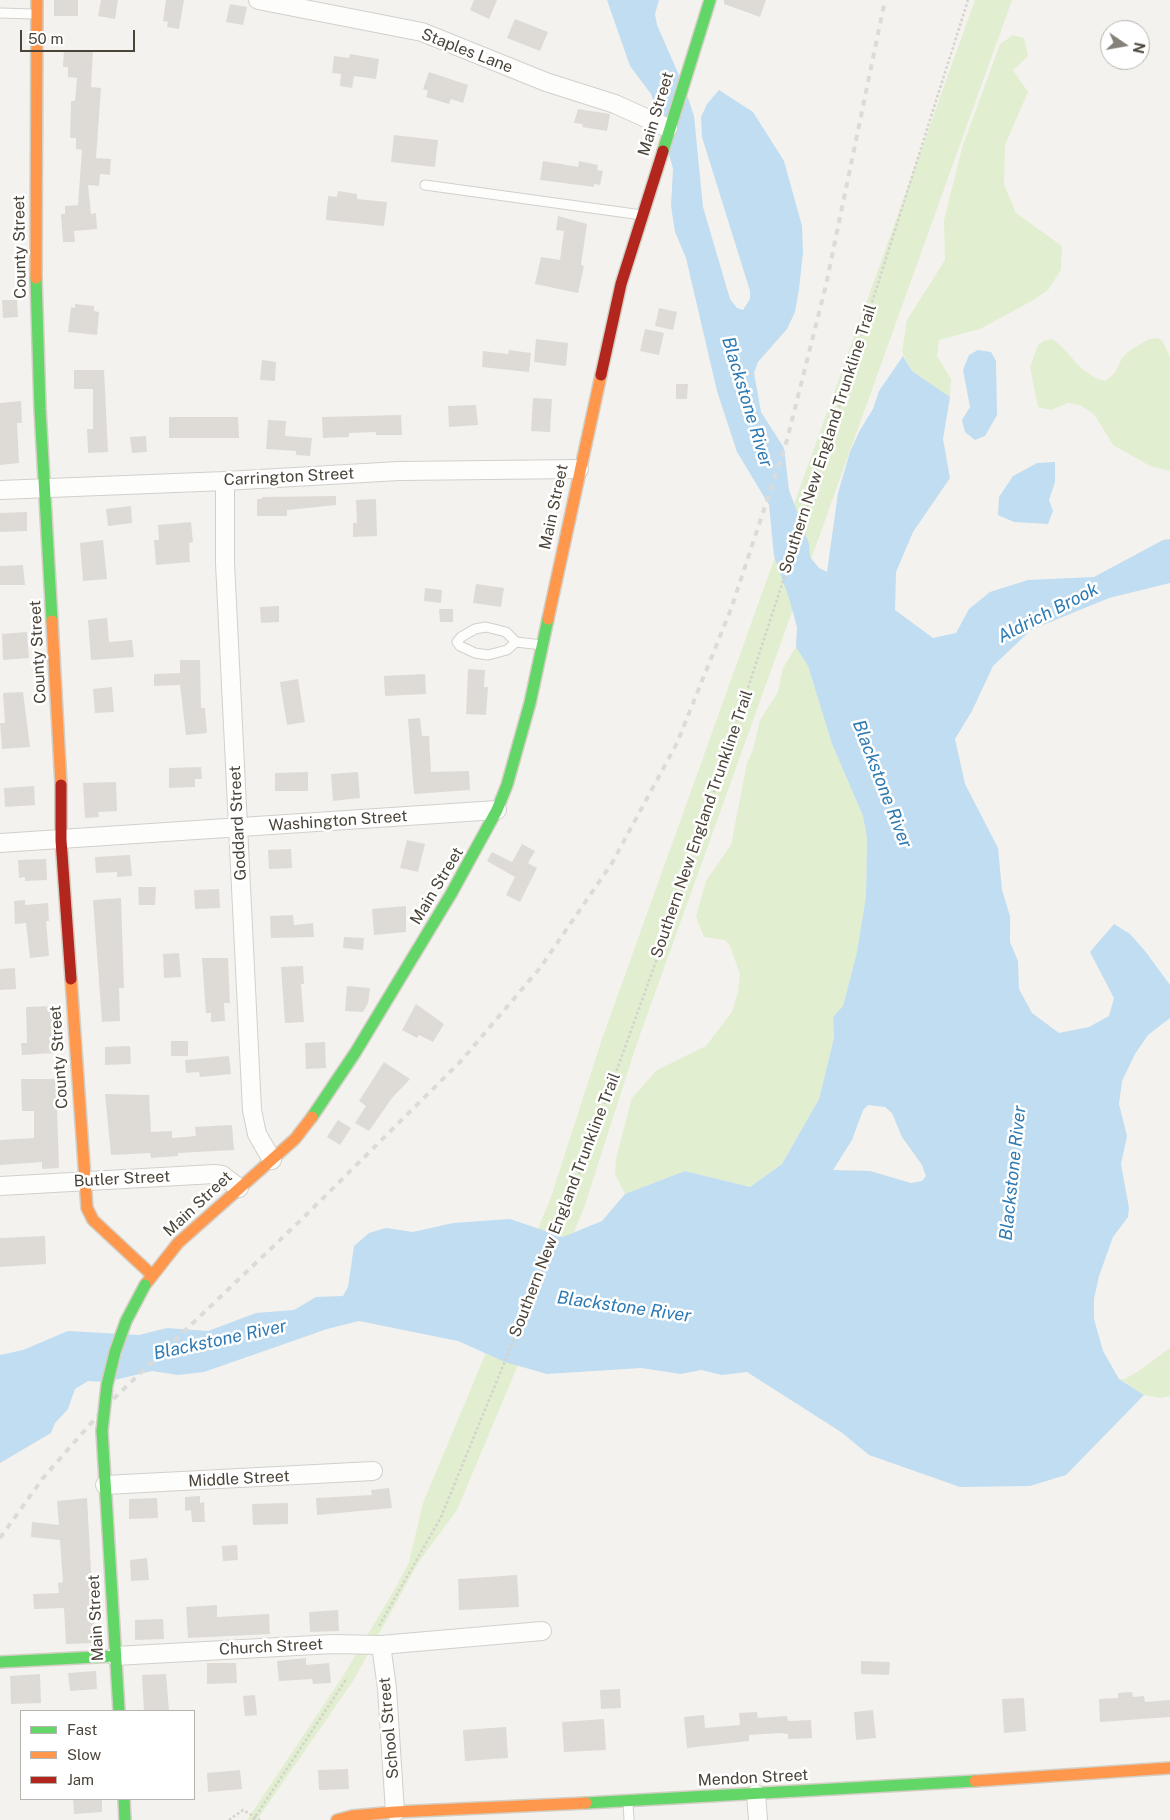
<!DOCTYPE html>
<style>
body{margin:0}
#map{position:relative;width:1170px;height:1820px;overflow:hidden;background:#f4f2ee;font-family:"Public Sans",sans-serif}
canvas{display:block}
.legend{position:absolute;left:20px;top:1710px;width:175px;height:90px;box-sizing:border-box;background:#fff;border:1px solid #b7b4b0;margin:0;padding:6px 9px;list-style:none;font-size:15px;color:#4b4439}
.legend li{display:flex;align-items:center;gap:10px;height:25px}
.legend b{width:25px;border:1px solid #b7b4b0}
.north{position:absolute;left:1100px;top:20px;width:50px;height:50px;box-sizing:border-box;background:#fff;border:1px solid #b7b4b0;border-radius:50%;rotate:102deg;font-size:14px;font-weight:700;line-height:20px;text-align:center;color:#4b4439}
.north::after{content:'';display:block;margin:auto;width:18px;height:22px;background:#868178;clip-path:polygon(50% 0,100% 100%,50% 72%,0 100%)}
.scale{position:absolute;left:20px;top:30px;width:115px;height:22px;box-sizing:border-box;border:2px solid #4b4439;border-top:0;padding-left:6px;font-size:15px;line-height:18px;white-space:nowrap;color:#4b4439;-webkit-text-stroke:4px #fff;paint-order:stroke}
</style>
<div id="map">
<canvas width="1170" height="1820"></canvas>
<ul class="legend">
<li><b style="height:6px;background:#63d668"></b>Fast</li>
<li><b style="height:6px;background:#ff974d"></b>Slow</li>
<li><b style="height:6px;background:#b3261e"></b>Jam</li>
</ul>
<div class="north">N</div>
<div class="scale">50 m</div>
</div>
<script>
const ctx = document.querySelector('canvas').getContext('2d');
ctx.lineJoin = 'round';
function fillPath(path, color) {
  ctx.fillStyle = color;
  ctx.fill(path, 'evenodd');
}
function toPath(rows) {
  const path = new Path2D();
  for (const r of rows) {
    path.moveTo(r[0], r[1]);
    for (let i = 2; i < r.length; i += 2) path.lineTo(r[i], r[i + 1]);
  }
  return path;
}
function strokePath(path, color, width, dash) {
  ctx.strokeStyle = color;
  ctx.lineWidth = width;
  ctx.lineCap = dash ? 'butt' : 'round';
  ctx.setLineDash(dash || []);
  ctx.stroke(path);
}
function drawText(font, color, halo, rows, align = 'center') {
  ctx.font = font + ' "Public Sans",sans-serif';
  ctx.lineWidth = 5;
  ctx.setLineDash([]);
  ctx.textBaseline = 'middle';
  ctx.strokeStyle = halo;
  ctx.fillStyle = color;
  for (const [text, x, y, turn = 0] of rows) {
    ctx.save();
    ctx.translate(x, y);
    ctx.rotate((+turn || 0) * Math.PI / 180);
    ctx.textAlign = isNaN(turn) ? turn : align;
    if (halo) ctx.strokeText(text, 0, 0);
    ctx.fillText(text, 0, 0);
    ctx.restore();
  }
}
fillPath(toPath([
 [975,0,1012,0,636,1046,584,1208,457,1510,418,1563,353,1681,257,1820,247,1820,343,1676,396,1587,409,1562,423,1503,550,1200,602,1039],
 [1013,35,1024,38,1028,56,1013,70,1028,92,1005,145,1004,184,1016,213,1062,246,1061,270,1048,290,1030,302,980,329,939,340,937,356,951,379,950,397,912,371,902,352,907,320,945,260,944,220,962,148,1000,44],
 [1156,338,1162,340,1170,357,1170,471,1150,466,1113,445,1094,414,1080,405,1068,403,1051,410,1038,407,1030,367,1038,345,1044,341,1052,339,1059,344,1082,369,1096,378,1105,381,1115,373,1122,358,1129,351,1149,339],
 [796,647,808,666,832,744,863,816,867,838,866,896,857,952,843,1006,833,1017,834,1038,819,1099,782,1164,750,1187,685,1171,625,1194,615,1174,616,1158,632,1098,657,1070,706,1046,732,1012,738,992,740,974,730,946,725,940,704,937,696,917,706,881,731,845,747,763,753,750,760,720,778,692,783,668],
 [1170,1348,1170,1396,1161,1398,1144,1395,1120,1379,1125,1379,1140,1370]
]), '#e1eecf');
fillPath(toPath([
 [607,0,659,0,655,14,657,25,685,89,694,116,703,207,730,299,737,308,743,310,750,299,750,291,702,137,701,117,707,104,719,90,753,112,784,161,802,226,803,252,799,289,795,312,787,329,758,362,754,373,761,412,784,448,789,490,809,544,810,557,819,568,827,572,838,493,850,452,860,430,873,409,879,391,903,356,912,371,950,397,943,439,950,478,913,532,896,572,895,610,933,638,956,633,969,609,990,592,1028,580,1094,577,1163,540,1170,539,1170,583,1109,598,1031,630,993,666,972,711,955,739,965,784,998,848,1002,890,1010,916,1010,942,1018,961,1019,989,1032,1013,1059,1033,1089,1027,1109,1016,1114,998,1090,952,1114,924,1130,934,1145,951,1170,985,1170,1018,1148,1035,1135,1054,1122,1081,1119,1104,1127,1136,1121,1164,1129,1208,1128,1217,1113,1237,1099,1276,1094,1299,1094,1319,1103,1351,1119,1379,1144,1395,1066,1475,1030,1486,960,1487,869,1455,841,1432,747,1372,722,1375,701,1370,681,1374,641,1368,547,1374,505,1362,458,1341,359,1321,327,1329,204,1372,178,1375,152,1371,106,1382,88,1381,75,1389,68,1409,55,1423,51,1433,0,1463,0,1355,23,1350,68,1331,139,1335,167,1328,208,1331,256,1313,294,1310,316,1297,343,1296,348,1287,354,1246,369,1233,386,1228,413,1232,453,1223,510,1219,563,1237,602,1221,625,1194,685,1171,750,1187,782,1164,819,1099,834,1038,833,1017,843,1006,857,952,866,896,867,838,863,816,832,744,808,666,796,647,797,627,789,598,774,556,769,505,737,452,717,391,686,258,675,232,671,206,673,169,659,117,651,94,630,66],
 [868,1105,885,1107,892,1113,902,1137,922,1165,926,1176,922,1181,911,1183,870,1171,833,1170,852,1140,863,1110],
 [978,350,991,352,996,361,997,415,985,436,975,440,965,432,962,420,970,407,963,370,969,355],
 [1055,462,1055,482,1049,500,1053,511,1048,524,1014,522,998,515,999,497,1013,476,1037,463]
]), '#c0ddf1');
fillPath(toPath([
 [54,0,78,0,78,16,54,16],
 [101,0,118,0,115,19,98,16],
 [166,0,184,0,179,29,167,27,168,22,163,21],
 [474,0,497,0,489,19,470,10],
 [724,0,766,0,760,17,724,4],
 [230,4,247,7,243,25,226,22],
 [515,19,548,32,540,51,507,38],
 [64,50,93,51,91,87,101,88,96,158,111,159,110,175,100,174,99,186,88,185,91,214,96,213,97,229,74,231,75,242,63,242,61,214,65,214,65,206,78,205,82,150,76,149,76,138,70,138,71,101,75,101,77,78,68,77,68,67,63,67],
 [350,54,379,59,376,79,354,76,352,88,340,86,341,74,332,73,334,56,349,58],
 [429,72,468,85,463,103,451,99,449,104,426,97,428,91,423,89],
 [578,109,610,114,607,131,582,127,583,124,574,123],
 [394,135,438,140,435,167,391,162],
 [543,161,578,167,579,161,598,165,597,170,603,171,600,185,594,184,594,187,540,180],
 [338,191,357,194,357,199,387,202,384,226,326,220,328,196,337,197],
 [558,216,587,224,581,265,584,266,578,293,535,284,541,257,560,260,564,231,556,230],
 [2,300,17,300,18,317,3,318],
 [75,304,94,306,94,311,99,312,97,335,68,332,71,307,75,308],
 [659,308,677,312,673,330,655,326],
 [645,329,664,333,659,355,640,351],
 [536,339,568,343,566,366,534,362],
 [509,350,531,353,529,372,482,367,483,351,508,354],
 [262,360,276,362,275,381,260,380],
 [74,370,104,370,108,452,88,453,87,429,93,429,93,389,74,389],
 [676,384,688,384,687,399,676,399],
 [533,398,552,399,550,432,531,431],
 [21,401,22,423,17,423,19,463,0,465,0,403],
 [476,405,478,425,449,427,448,406],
 [401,415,402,435,376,435,376,432,349,433,349,437,323,438,322,417],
 [169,417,238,417,239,438,169,438],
 [268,420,286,421,285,436,312,438,310,456,296,455,296,451,266,449],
 [146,436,147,452,132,453,130,437],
 [336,496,336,505,287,510,287,516,257,516,257,499,262,499,262,497],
 [376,499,377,536,353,537,353,523,357,523,356,500],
 [131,506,132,523,108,526,106,509],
 [27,512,27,531,0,532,0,513],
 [191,522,193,542,189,543,190,562,156,565,154,540,159,540,158,525],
 [103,540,107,579,83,581,80,543],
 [23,565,25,585,0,585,0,566],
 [476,584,504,588,501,607,473,603],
 [425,588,442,590,441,603,424,601],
 [279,606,279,622,261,623,260,607],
 [439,609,453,609,453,622,440,622],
 [107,618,109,642,132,640,134,657,91,660,88,620],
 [27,632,29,658,3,660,2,634],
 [180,660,200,660,201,708,205,708,207,733,186,735,180,685,154,686,154,674,180,673],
 [468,669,485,670,484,687,488,687,486,715,466,714],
 [425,674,426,694,385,696,384,676],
 [298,679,305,722,287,725,280,682],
 [112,687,114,712,95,713,93,689],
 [23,692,30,747,2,749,0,723,5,723,3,693],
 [420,718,422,736,429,736,431,772,469,771,470,790,414,794,408,719],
 [201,767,202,779,195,779,195,787,169,788,169,768],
 [308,772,308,791,275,791,275,773],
 [358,772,360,798,333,801,331,774],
 [116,782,117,811,98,812,99,817,85,818,83,783],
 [34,786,35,805,5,807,4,788],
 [407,840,425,844,418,872,400,868],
 [522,844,535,851,528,863,537,868,520,902,506,895,515,877,487,861,492,852,512,862],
 [291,849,292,868,269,869,268,850],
 [130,855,132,876,117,877,117,872,96,873,95,857],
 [46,859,47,880,25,881,25,877,19,878,18,860],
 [138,887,156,887,155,905,139,905],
 [219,889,220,908,195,909,194,890],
 [121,898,124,988,119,988,120,1021,102,1022,93,900],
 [25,900,25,905,48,903,49,921,46,921,49,956,30,958,26,923,15,924,14,901],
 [406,906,406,932,374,935,372,909],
 [293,915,294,925,313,923,314,937,271,938,270,916],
 [344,937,364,938,363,950,343,948],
 [179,953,181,977,164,978,163,954],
 [202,958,228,958,230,1003,224,1003,225,1021,211,1022,211,1013,206,1013],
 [303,966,304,984,301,984,304,1022,285,1023,281,967],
 [15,968,16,989,0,990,0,969],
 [347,986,370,988,368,1003,363,1012,345,1011],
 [416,1004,444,1024,433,1042,419,1035,417,1038,402,1030],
 [52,1006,55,1053,22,1055,21,1043,27,1043,26,1007],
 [171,1041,188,1041,188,1056,171,1056],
 [325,1042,326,1068,306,1069,305,1043],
 [130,1046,131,1064,105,1065,105,1047],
 [229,1056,231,1074,200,1077,199,1072,186,1073,185,1060],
 [384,1062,410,1079,392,1098,369,1131,355,1123,366,1106,359,1101],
 [21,1079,56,1079,59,1168,42,1169,42,1162,0,1165,0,1140,34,1138,34,1111,22,1111],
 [105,1094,149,1095,151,1132,172,1131,172,1138,196,1136,195,1127,232,1125,234,1150,178,1153,178,1156,151,1158,150,1153,111,1155],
 [338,1120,351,1128,340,1145,327,1137],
 [45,1236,46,1264,0,1267,0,1238],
 [389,1488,392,1508,317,1515,316,1498,372,1495,371,1490],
 [200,1496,200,1503,204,1502,205,1522,192,1522,191,1510,185,1511,185,1497],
 [87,1498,95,1643,66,1644,64,1608,34,1609,33,1594,59,1593,58,1583,63,1582,60,1540,31,1537,32,1522,59,1525,57,1501],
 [157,1498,158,1518,129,1519,129,1499],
 [288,1503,288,1524,253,1525,252,1504],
 [237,1545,238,1560,223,1561,222,1546],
 [147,1558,149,1580,131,1581,130,1560],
 [517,1575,519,1607,459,1610,458,1579],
 [217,1605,217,1617,269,1614,270,1634,188,1638,186,1607],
 [338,1610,339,1631,310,1632,309,1612],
 [163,1619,164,1639,135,1640,135,1620],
 [306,1658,306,1665,329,1663,331,1683,313,1684,312,1679,279,1681,277,1661],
 [861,1661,890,1662,889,1675,861,1674],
 [207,1663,236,1663,237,1683,207,1684],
 [96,1671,97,1689,70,1691,68,1673],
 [40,1674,41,1703,11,1704,10,1676],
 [166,1674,169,1711,144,1711,142,1675],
 [620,1689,621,1708,601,1709,600,1690],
 [1132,1692,1133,1697,1144,1696,1145,1702,1170,1700,1170,1717,1100,1722,1099,1699,1118,1698,1118,1693],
 [255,1695,257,1715,245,1716,243,1696],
 [1024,1698,1026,1731,1004,1733,1002,1699],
 [873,1710,876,1738,856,1740,854,1712],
 [757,1712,758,1718,787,1716,788,1721,811,1720,812,1738,788,1739,788,1734,780,1733,749,1735,749,1741,687,1748,684,1717,704,1715,705,1728,740,1725,739,1713],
 [604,1719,606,1750,564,1752,562,1722],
 [506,1727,508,1758,465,1761,463,1730],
 [348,1769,349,1789,319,1790,318,1770],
 [240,1770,242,1789,208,1792,207,1773],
 [73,1799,102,1799,102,1812,74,1814]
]), '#dedbd6');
const lane = toPath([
 [0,13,34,14],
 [425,185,642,215],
 [516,642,506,632,486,627,475,629,461,637,457,642,460,646,475,653,488,655,507,650,516,642,542,645],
 [628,1803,629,1820]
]);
const street = toPath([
 [258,0,422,32,546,82,615,104,668,128],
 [225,481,225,563,252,1110,257,1134,272,1160],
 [0,490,225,481,399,471,579,469],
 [0,843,497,810],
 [0,1186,214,1174,222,1175,239,1188],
 [105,1485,373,1471],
 [381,1645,387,1688,395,1812],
 [115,1656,333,1644,381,1645,542,1631],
 [756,1794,758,1820]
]);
const fast = toPath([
 [663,151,710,0],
 [36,278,40,409,52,621],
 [312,1117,355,1053,451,894,497,810,507,785,530,703,548,619],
 [102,1431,119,1711],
 [0,1662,115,1656],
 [124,1799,125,1820],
 [586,1803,975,1781]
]);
const slow = toPath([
 [36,278,37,0],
 [548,619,601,375],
 [52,621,61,785],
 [71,979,87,1208,93,1220,152,1275],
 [145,1285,178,1243,295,1139,312,1117],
 [975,1781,1170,1768],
 [337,1820,352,1816,395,1812,586,1803]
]);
const jam = toPath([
 [601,375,621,284,663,151],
 [61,785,61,840,71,979]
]);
strokePath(lane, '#d2d0cb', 11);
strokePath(street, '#d2d0cb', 20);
strokePath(fast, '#d3cfc5', 14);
strokePath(slow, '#d3cfc5', 14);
strokePath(jam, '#d3cfc5', 14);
strokePath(toPath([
 [379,1626,441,1517,560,1227,680,895,804,517,968,0],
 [229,1820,243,1810,260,1820],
 [253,1820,347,1678]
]), '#d3d2cc', 2.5, [2.5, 2.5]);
strokePath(lane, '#fdfdfc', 9);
strokePath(street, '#fdfdfc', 18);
strokePath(fast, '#63d668', 11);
strokePath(slow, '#ff974d', 11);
strokePath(jam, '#b3261e', 11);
strokePath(toPath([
 [0,1538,43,1478,107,1405,303,1218,461,1061,540,968,612,863,677,743,731,609,787,440,826,285,885,0]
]), '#dbdbda', 4, [6, 6]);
const fastBridge = toPath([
 [102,1431,107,1385,115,1352,126,1321,145,1285]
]);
strokePath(fastBridge, '#d3cfc5', 14, []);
strokePath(fastBridge, '#63d668', 11);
drawText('16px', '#4b4439', '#fff', [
 ["Staples Lane",467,51,21],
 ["Main Street",656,114,-73],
 ["County Street",20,247,-91],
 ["Southern New England Trunkline Trail",828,439,-72],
 ["Carrington Street",289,477,-3],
 ["Main Street",554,507,-78],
 ["County Street",38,652,-93],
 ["Washington Street",338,821,-4],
 ["Goddard Street",238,823,-93],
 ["Southern New England Trunkline Trail",702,824,-71],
 ["Main Street",437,886,-59],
 ["County Street",59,1057,-94],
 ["Butler Street",122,1179,-3],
 ["Main Street",198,1204,-43],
 ["Southern New England Trunkline Trail",565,1205,-69],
 ["Middle Street",239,1479,-3],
 ["Main Street",96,1618,-93],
 ["Church Street",271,1647,-3],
 ["School Street",389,1728,-95],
 ["Mendon Street",753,1778,-3]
]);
drawText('italic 18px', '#2e7ab2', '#fff', [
 ["Blackstone River",747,402,73],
 ["Aldrich Brook",1048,613,-27],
 ["Blackstone River",882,784,69],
 ["Blackstone River",1013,1173,-84],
 ["Blackstone River",624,1307,8],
 ["Blackstone River",220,1340,-12]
]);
</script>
